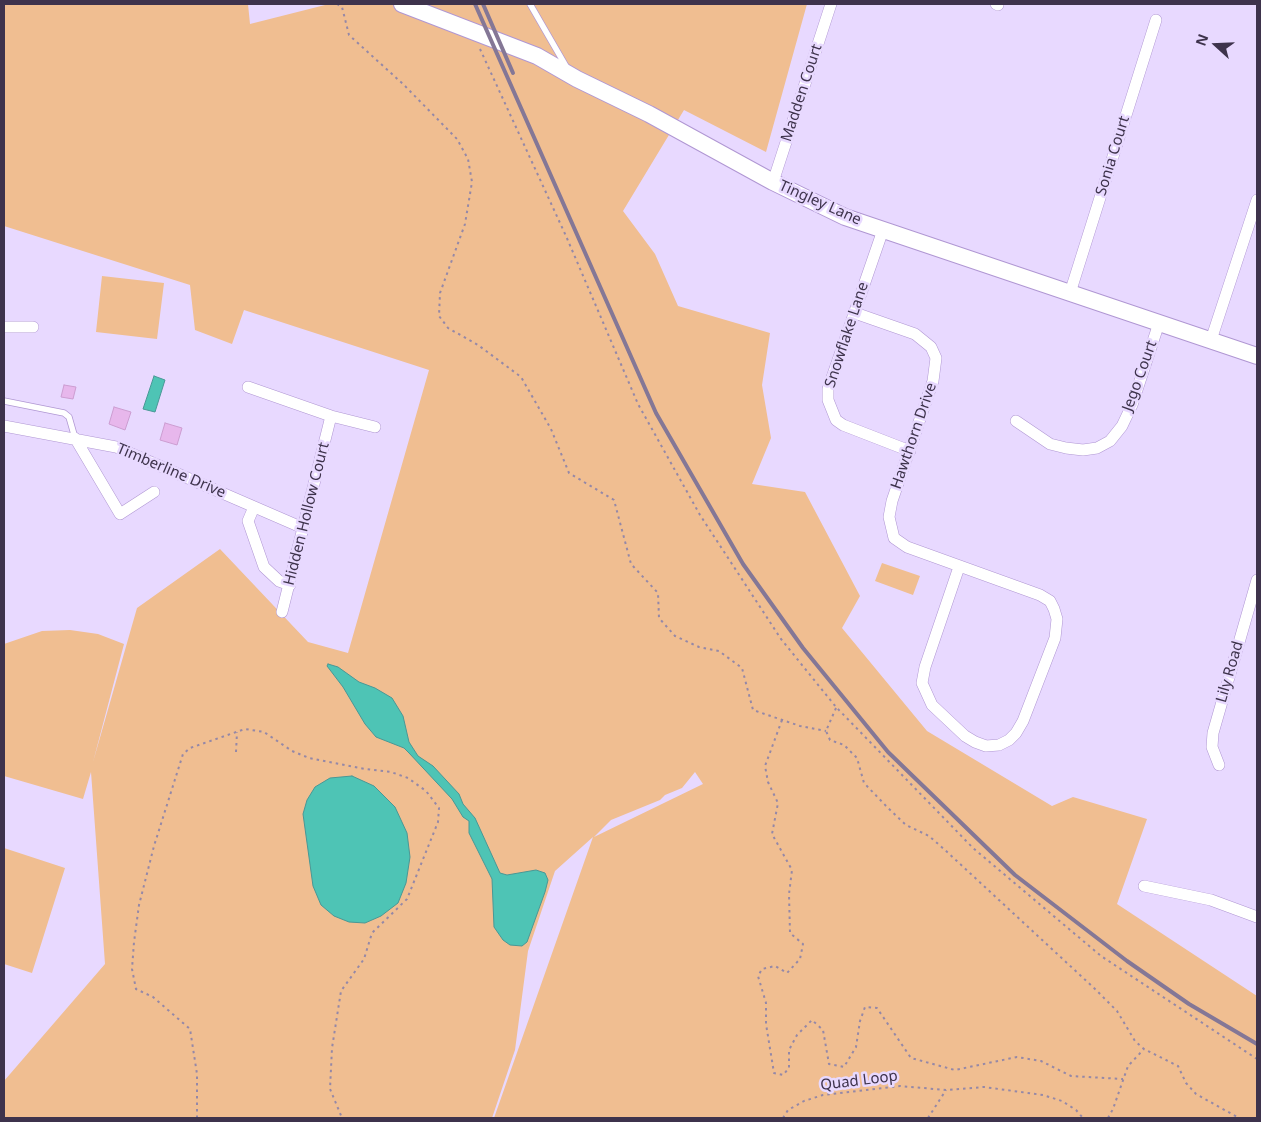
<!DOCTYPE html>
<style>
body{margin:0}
#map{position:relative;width:1261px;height:1122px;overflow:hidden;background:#e8d9ff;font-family:"Noto Sans",sans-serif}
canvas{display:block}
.frame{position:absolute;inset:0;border:5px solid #3e334c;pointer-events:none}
.north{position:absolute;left:1191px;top:20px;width:50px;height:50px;-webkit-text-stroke:4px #e8d9ff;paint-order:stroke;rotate:290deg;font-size:14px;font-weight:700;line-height:20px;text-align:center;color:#3e334c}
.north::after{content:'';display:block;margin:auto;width:18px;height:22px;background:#3e334c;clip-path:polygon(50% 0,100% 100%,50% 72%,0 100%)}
</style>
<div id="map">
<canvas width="1261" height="1122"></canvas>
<div class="frame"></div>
<div class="north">N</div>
</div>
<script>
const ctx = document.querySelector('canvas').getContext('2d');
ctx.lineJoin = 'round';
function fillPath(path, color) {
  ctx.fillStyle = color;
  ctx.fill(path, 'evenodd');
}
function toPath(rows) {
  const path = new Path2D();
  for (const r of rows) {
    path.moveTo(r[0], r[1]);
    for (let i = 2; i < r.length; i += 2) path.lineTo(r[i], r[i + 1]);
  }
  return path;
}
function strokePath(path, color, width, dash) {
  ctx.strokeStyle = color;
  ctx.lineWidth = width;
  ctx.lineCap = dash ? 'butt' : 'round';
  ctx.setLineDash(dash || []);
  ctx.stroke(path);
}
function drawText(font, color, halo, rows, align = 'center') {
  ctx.font = font + ' "Noto Sans",sans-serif';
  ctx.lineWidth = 5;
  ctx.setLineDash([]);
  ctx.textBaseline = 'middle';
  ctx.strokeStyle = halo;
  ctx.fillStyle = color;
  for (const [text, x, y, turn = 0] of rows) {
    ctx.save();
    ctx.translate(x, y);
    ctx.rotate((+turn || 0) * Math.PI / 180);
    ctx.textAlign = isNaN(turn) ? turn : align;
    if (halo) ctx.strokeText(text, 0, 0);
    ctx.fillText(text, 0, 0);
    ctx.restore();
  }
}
fillPath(toPath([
 [4,4,248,4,250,24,329,4,807,4,766,152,684,110,623,211,655,254,678,306,770,333,762,385,771,438,752,484,805,492,860,596,842,628,927,731,1052,806,1073,797,1147,819,1117,904,1257,996,1257,1118,494,1118,593,837,555,871,528,951,515,1050,492,1118,4,1118,4,1081,105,964,91,772,83,799,4,776,4,644,42,631,70,630,98,634,124,644,93,762,137,608,220,549,308,642,348,653,429,370,244,310,232,344,195,330,190,285,4,226],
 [695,772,703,784,594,837,611,820,660,800,665,795,682,788],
 [102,276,164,283,157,339,96,332],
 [882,563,920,576,913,595,875,581],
 [4,848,65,868,32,973,4,964]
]), '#f0be91');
const water = toPath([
 [154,376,165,380,155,412,143,409,154,376],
 [328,664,338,667,359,682,375,688,392,698,403,716,409,742,418,756,433,766,459,794,463,804,475,818,500,873,507,875,536,870,545,873,548,880,545,892,527,942,522,946,510,945,503,940,494,927,492,879,469,833,469,821,463,817,452,799,409,753,404,748,376,737,365,724,343,687,327,666,328,664],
 [352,776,374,786,395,807,407,833,410,857,406,883,398,903,381,916,365,923,349,922,334,916,321,905,313,886,303,814,307,800,315,787,330,778,352,776]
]);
fillPath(water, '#4ec4b5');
strokePath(water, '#499896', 1);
const building = toPath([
 [64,385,76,387,73,399,61,397,64,385],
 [114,407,131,412,125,430,109,424,114,407],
 [165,423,182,428,177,445,160,440,165,423]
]);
fillPath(building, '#e7b7ec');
strokePath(building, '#cc9dd1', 1);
const lane = toPath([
 [530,4,567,68],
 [4,401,64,413,69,417,75,438]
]);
const street = toPath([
 [996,4,998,5],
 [773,182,831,4],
 [883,230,828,389,828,400,836,420,843,425,910,451],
 [1070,293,1156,20],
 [855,313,915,334,931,347,936,358,933,381,892,501,889,517,894,538,907,547,1040,595,1050,601,1054,609,1057,619,1055,638,1023,721,1016,733,1009,740,999,745,986,746,975,742,965,736,932,705,922,683,925,667,959,567],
 [4,327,33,327],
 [1211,340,1257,200],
 [248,387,331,416,375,427],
 [1016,421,1050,444,1066,448,1083,450,1097,448,1110,441,1122,426,1132,405,1159,323],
 [4,426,116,447,303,528],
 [75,438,120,514,154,492],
 [254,507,248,521,264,567,279,581,290,585],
 [282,612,331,416],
 [1219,765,1212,747,1213,733,1257,580],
 [1144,886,1211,900,1257,917]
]);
const secondary = toPath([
 [402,4,537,56,577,79,649,114,773,182,845,217,1257,356]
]);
strokePath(lane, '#b097d3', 7);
strokePath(street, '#b097d3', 12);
strokePath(secondary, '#b097d3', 18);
strokePath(toPath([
 [337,4,342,7,349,35,403,84,457,139,468,159,472,182,465,224,440,293,439,316,448,328,478,345,521,377,551,429,569,473,614,500,631,564,658,593,659,618,675,636,699,647,719,651,742,668,753,710,800,726,826,731],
 [480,49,566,236,638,404,700,515,781,639,836,707,973,848,1101,956,1257,1059],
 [836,708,826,731,830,740,844,745,857,758,864,783,888,808,906,825,929,836,945,850,1094,988,1117,1011,1135,1041,1144,1049,1178,1066,1186,1083,1196,1094,1239,1118],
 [782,720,765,766,768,782,778,803,772,834,792,870,789,894,790,933,803,944,800,959,787,973,775,966,762,969,758,976,766,1003,766,1024,774,1073,783,1075,789,1068,789,1050,797,1035,812,1020,823,1030,829,1064,844,1067,856,1047,860,1021,865,1007,877,1008,911,1058,955,1070,1017,1057,1041,1061,1071,1076,1123,1079],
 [236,752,237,732],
 [197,1118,197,1074,190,1029,153,997,136,989,132,969,134,942,139,905,154,846,183,754,190,748,245,729,264,732,292,751,309,758,365,769,391,772,408,778,426,791,439,808,438,822,407,899,372,933,364,959,341,991,332,1048,330,1089,342,1118],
 [783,1118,788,1110,804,1101,823,1095,900,1086,946,1090,984,1087,1043,1095,1062,1101,1076,1110,1083,1118],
 [928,1118,946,1090],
 [1108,1118,1113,1109,1128,1066,1144,1049]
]), '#9588a7', 2, [2.5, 4]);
strokePath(lane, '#fff', 5.5);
strokePath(street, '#fff', 11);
strokePath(secondary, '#fff', 16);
strokePath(toPath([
 [475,4,656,413,743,564,803,648,888,752,1015,875,1127,961,1189,1004,1257,1044],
 [483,4,513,73]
]), '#847796', 4);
drawText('15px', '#3e334c', '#e8d9ff', [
 ["Madden Court",802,93,-72],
 ["Sonia Court",1113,156,-73],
 ["Tingley Lane",820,203,24],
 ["Snowflake Lane",847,335,-72],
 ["Jego Court",1140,376,-70],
 ["Hawthorn Drive",914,436,-71],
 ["Timberline Drive",171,471,23],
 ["Hidden Hollow Court",307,514,-76],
 ["Lily Road",1230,672,-74],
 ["Quad Loop",859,1081,-7]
]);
</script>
